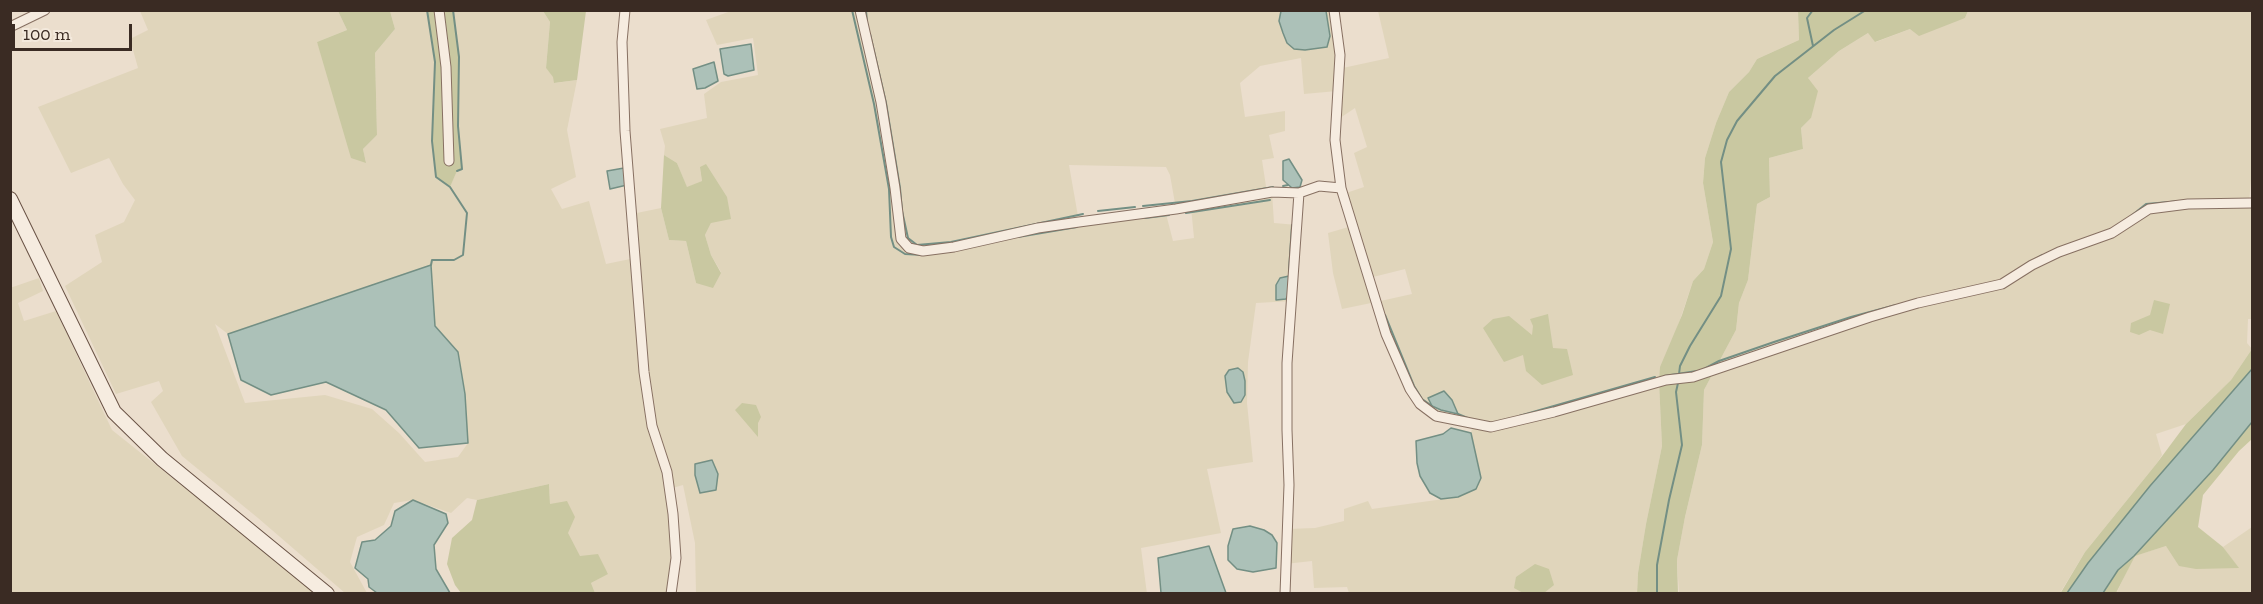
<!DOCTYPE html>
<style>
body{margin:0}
#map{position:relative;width:2263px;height:604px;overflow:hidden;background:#ebdecd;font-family:"Zilla Slab",serif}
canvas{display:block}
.frame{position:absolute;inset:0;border:12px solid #3a2b23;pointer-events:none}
.scale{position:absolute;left:12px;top:24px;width:120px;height:27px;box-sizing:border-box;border:3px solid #3a2b23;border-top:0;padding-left:8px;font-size:18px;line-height:21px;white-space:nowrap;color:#3a2b23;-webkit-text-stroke:4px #f3e9dc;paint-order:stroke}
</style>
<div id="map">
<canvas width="2263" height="604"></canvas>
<div class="frame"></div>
<div class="scale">100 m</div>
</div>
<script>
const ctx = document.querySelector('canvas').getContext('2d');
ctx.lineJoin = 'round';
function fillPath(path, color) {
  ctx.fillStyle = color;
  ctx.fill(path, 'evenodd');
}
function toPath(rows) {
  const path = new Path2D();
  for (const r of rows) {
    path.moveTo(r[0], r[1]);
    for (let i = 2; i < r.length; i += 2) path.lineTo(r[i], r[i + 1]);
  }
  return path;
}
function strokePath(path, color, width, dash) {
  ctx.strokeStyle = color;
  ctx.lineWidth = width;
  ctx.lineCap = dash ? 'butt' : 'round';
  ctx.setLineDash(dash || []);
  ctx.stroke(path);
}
fillPath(toPath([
 [140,11,338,11,347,30,317,42,366,163,363,149,377,135,375,53,395,29,390,11,427,11,435,62,432,141,436,177,450,186,457,171,462,168,458,126,459,57,453,11,543,11,550,22,546,68,554,77,555,83,577,80,567,130,576,177,551,189,562,209,589,201,606,264,635,258,632,214,661,208,669,240,686,241,696,283,721,272,711,255,705,235,711,223,700,167,702,181,687,188,677,163,664,155,665,146,660,129,707,118,704,94,721,82,758,75,753,38,717,45,706,20,731,11,1334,11,1338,69,1389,58,1378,11,1798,11,1799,40,1757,59,1749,72,1729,92,1716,123,1705,158,1703,183,1713,242,1704,269,1693,281,1659,382,1662,446,1646,524,1638,573,1637,593,1349,593,1347,587,1314,588,1312,561,1285,564,1287,529,1315,528,1344,521,1344,509,1368,501,1372,509,1458,497,1481,478,1471,433,1473,424,1436,416,1420,404,1376,302,1342,309,1333,273,1328,233,1352,226,1343,194,1364,187,1354,153,1367,147,1355,108,1337,120,1337,91,1304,94,1301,58,1260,66,1240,83,1245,117,1285,111,1285,131,1269,135,1274,158,1262,160,1267,193,1272,192,1274,223,1297,225,1292,301,1256,303,1248,362,1247,403,1253,462,1207,469,1221,533,1141,548,1147,594,696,593,695,543,683,485,669,489,673,514,671,593,595,593,591,583,608,573,580,557,550,504,549,484,477,500,467,498,451,513,413,500,394,503,384,525,357,537,350,562,367,593,345,593,258,518,182,456,151,402,163,391,159,381,116,394,65,286,102,262,95,235,124,222,135,200,123,184,109,158,71,173,38,107,138,68,130,39,148,30],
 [1069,165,1166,167,1170,175,1176,209,1191,207,1194,238,1173,241,1165,210,1079,222],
 [1405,269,1412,294,1376,302,1369,278],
 [215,324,228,334,435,326,458,352,465,394,468,443,458,457,425,462,399,433,372,409,325,395,245,403],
 [1968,11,2252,11,2252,169,2249,203,2252,203,2252,319,2248,319,2247,343,2252,349,2231,380,2186,424,2156,434,2162,455,2157,463,2085,552,2060,593,1679,594,1677,560,1685,517,1702,445,1704,390,1736,330,1739,303,1748,280,1757,204,1770,197,1769,158,1803,149,1801,128,1811,118,1808,78,1839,51,1868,33,1876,42,1910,29,1965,18],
 [39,278,43,291,18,303,24,321,56,311,112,430,317,593,11,593,10,288],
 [2252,527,2252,593,2116,594,2134,556,2166,546,2238,568,2223,547]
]), '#e0d5bb');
fillPath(toPath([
 [338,11,390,11,395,29,375,53,377,135,363,149,366,163,351,158,317,42,347,30],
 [427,11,453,11,459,57,458,126,462,169,457,171,450,187,436,177,432,141,435,62],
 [543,11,586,11,577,80,554,83,553,77,546,68,550,22],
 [1798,11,1968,11,1965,18,1919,36,1910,29,1875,42,1868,33,1839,51,1808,78,1818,91,1811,118,1801,128,1803,149,1769,158,1770,197,1757,204,1748,280,1739,303,1736,330,1704,390,1702,445,1685,517,1677,560,1678,593,1637,594,1638,573,1646,524,1662,446,1659,382,1660,367,1682,315,1693,281,1704,269,1713,242,1703,183,1705,158,1716,123,1729,92,1749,72,1757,59,1799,40],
 [664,155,677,163,687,187,702,181,700,167,706,164,727,197,731,219,711,223,705,235,711,255,721,273,713,288,696,283,686,241,669,240,661,208],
 [2154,300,2170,304,2163,334,2150,330,2139,335,2130,332,2131,323,2150,315],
 [1548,314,1553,348,1567,349,1573,375,1542,385,1526,371,1523,355,1504,362,1483,328,1493,319,1509,316,1532,335,1533,326,1530,319],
 [2252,349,2252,369,2150,486,2088,563,2067,593,2060,594,2085,552,2157,463,2186,424,2231,380],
 [742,403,756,405,761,417,758,423,758,437,735,410],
 [2252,422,2252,439,2239,451,2203,495,2198,527,2223,547,2239,568,2196,569,2179,566,2166,546,2135,556,2116,593,2103,594,2118,570,2134,556,2213,470],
 [549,484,550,504,567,501,575,517,568,533,580,556,598,554,608,574,591,583,595,593,461,593,455,585,447,564,452,538,472,520,477,500],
 [1535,564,1549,569,1554,585,1544,593,1523,593,1514,588,1516,577]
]), '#c9c8a1');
const water = toPath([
 [1281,11,1326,11,1330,36,1327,47,1305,50,1294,49,1287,43,1283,33,1279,21,1281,11],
 [751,44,754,70,728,76,724,74,720,49,751,44],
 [714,62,718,81,705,88,697,89,693,69,714,62],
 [1289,159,1302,180,1300,187,1292,188,1283,180,1283,161,1289,159],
 [624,168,627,185,610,189,607,171,624,168],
 [431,265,435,326,458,352,465,394,468,443,419,448,386,410,326,382,271,395,241,380,228,334,431,265],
 [1289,276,1291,291,1286,299,1276,300,1276,285,1280,278,1289,276],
 [1238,368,1243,372,1245,381,1245,395,1241,402,1234,403,1227,392,1225,376,1229,370,1238,368],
 [2252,369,2252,422,2213,470,2134,556,2118,570,2103,593,2067,593,2088,563,2150,486,2252,369],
 [1444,391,1452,400,1458,414,1441,410,1432,406,1428,398,1444,391],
 [1451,428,1471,433,1481,478,1476,489,1458,497,1441,499,1430,493,1420,476,1417,463,1416,441,1443,434,1451,428],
 [712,460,718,474,716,490,700,493,695,475,695,464,712,460],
 [413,500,446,514,448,523,434,545,436,569,450,593,377,593,369,587,368,579,355,568,362,542,375,540,391,526,395,511,413,500],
 [1250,526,1264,530,1272,535,1277,543,1276,568,1253,572,1237,569,1228,560,1228,546,1233,529,1250,526],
 [1209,546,1226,593,1161,593,1158,558,1209,546]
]);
fillPath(water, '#acc1b8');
strokePath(water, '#738f84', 1.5);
strokePath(toPath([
 [427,10,435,62,432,141,436,177,450,187,467,213,463,255,454,260,432,260,431,265],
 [453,10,459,57,458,126,462,169,457,171],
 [852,10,874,104,889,189,891,237,894,247,905,254,924,255],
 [866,10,867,23],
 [1910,10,1923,10],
 [870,34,886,103,900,188,902,211,908,238,917,245,951,242,1083,214],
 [1813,46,1807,18,1813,10],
 [1283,186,1288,185],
 [1143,206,1192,201,1273,187],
 [1098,211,1135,207],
 [1186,213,1270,200],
 [2131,216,2146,204,2181,201],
 [1145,218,1169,215],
 [1018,237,1077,227],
 [2018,269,2042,255],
 [1289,270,1292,225],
 [1385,315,1414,386,1422,399,1432,406],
 [1702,370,1719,361,1774,342,1851,317,1896,305],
 [1679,374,1680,366,1690,346,1721,296,1731,249,1721,162,1727,140,1737,121,1775,76,1834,30,1866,10],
 [1664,376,1697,371],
 [1458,414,1470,419],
 [1519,416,1655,377],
 [1657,594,1657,565,1669,500,1682,445,1676,392,1678,383]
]), '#738f84', 2);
const street = toPath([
 [439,10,446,67,449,161],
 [625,10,622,42,625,131,644,372,652,426,667,472,673,514,676,558,671,594],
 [860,10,881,102,895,188,901,239,909,248,923,251,954,247,1038,228,1079,222,1176,209,1272,192,1299,193],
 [10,27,45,10],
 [1341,188,1386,334,1410,389,1420,404,1436,416,1491,427,1554,412,1666,380,1693,377,1870,317,1918,303,2002,284,2032,265,2059,252,2112,233,2149,209,2188,204,2252,203],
 [1285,594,1289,485,1287,430,1287,363,1299,193,1319,186,1341,188,1335,140,1340,55,1334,10]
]);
const secondary = toPath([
 [10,199,114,412,162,459,327,594]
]);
strokePath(street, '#877062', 11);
strokePath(secondary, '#695245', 16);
strokePath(street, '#f6ece0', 9);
strokePath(secondary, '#f6ece0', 14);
</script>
